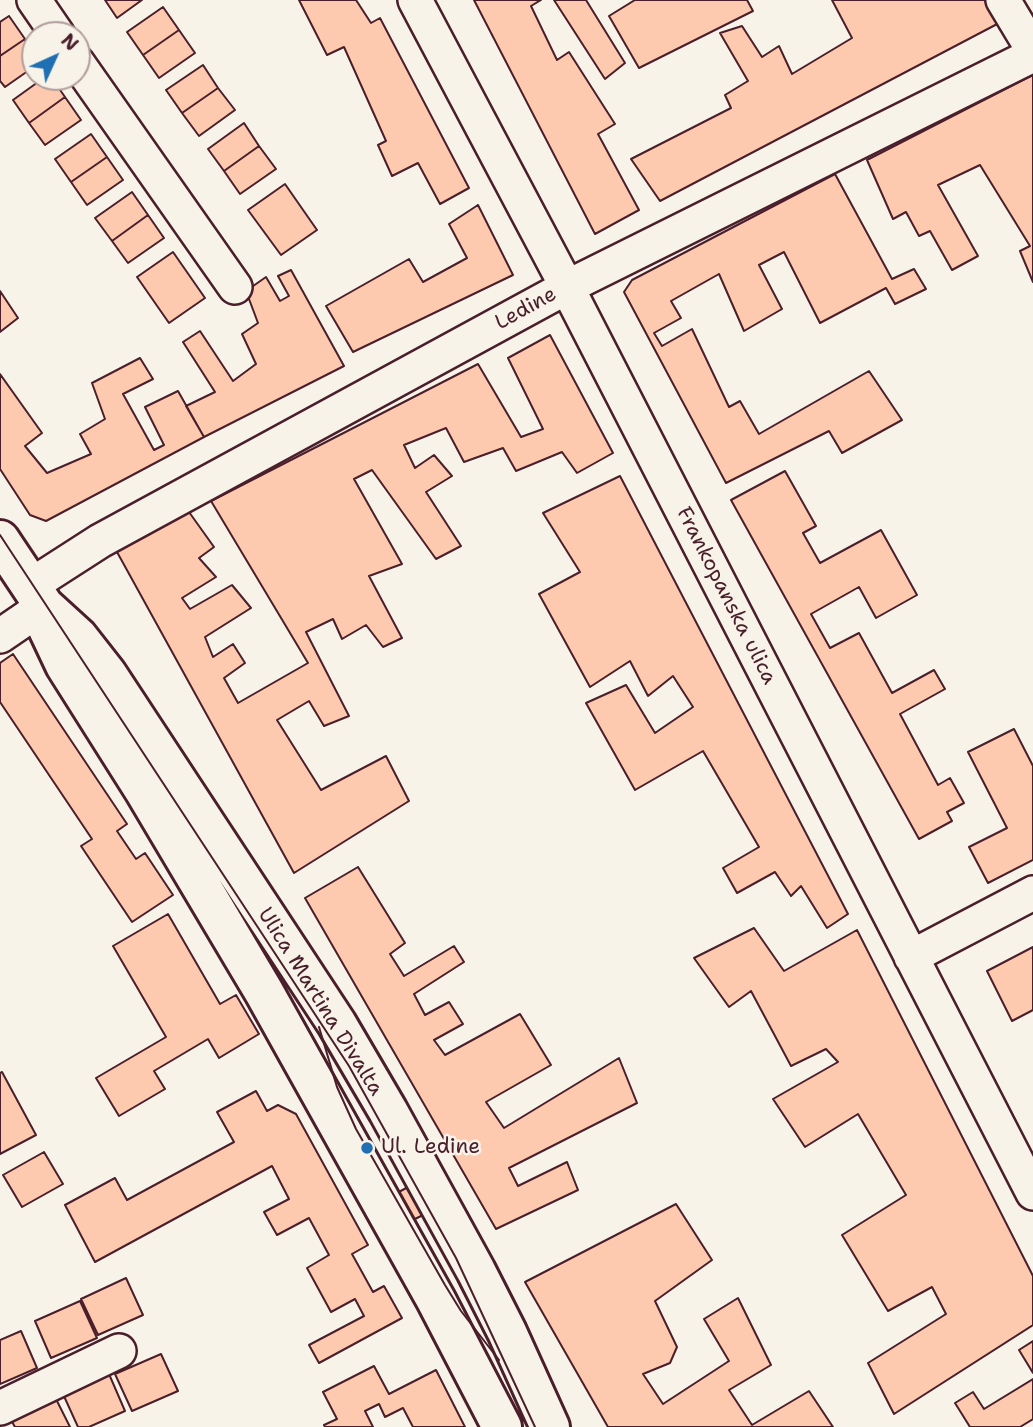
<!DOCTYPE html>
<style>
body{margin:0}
#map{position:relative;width:1033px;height:1427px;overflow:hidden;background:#f7f3e8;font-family:"Shantell Sans",sans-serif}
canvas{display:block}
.north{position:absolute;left:21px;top:21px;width:70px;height:70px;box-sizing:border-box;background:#f7f3e8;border:2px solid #b29e9c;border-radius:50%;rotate:45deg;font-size:19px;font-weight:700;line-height:28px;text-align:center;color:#4a1f2b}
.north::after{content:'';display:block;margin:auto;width:24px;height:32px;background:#1f6fb2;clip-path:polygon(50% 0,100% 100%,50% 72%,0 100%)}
</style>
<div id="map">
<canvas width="1033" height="1427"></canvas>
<div class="north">N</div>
</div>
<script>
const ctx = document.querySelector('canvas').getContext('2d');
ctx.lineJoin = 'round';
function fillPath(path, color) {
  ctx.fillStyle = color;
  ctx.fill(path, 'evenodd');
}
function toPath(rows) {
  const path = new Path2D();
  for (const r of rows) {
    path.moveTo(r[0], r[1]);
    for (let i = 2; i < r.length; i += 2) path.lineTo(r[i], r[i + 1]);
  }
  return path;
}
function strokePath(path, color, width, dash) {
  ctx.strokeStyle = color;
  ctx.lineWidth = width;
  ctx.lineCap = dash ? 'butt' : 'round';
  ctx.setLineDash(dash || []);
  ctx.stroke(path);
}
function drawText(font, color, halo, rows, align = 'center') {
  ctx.font = font + ' "Shantell Sans",sans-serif';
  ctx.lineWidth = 5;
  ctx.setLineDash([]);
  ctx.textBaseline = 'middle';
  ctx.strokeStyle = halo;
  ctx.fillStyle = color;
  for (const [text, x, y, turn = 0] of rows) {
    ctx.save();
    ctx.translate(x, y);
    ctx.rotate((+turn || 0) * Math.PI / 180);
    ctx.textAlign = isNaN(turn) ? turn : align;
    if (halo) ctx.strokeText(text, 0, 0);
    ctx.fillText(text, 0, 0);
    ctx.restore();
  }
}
const building = toPath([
 [105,0,142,0,117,18,105,0],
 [299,0,356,0,371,23,380,18,469,188,440,204,418,163,392,176,378,145,386,141,344,47,327,55,299,0],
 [474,0,541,0,531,6,557,60,569,52,615,124,598,134,639,210,595,234,474,0],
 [554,0,586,0,625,63,605,79,554,0],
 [635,0,747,0,753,11,639,68,609,16,635,0],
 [832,0,988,0,1001,22,660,201,631,159,731,108,725,95,748,81,720,33,742,26,762,57,779,46,792,74,852,38,832,0],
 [163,7,179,30,143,55,127,32,163,7],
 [9,16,25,39,0,56,0,22,9,16],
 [179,30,195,53,159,78,143,55,179,30],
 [25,39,35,54,35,66,5,87,0,81,0,56,25,39],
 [203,65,218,88,182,113,166,90,203,65],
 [1033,75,1033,282,1020,251,1030,246,980,165,938,185,978,256,952,270,930,231,919,236,906,212,893,219,867,160,1033,75],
 [45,77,51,77,65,97,29,123,13,100,45,77],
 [218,88,235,110,199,136,182,113,218,88],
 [65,97,81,120,45,145,29,123,65,97],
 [244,123,259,146,224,171,208,149,244,123],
 [91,134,107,157,71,182,55,159,91,134],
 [259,146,276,169,240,194,224,171,259,146],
 [107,157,123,180,87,205,71,182,107,157],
 [835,174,892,279,914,269,926,289,895,304,886,288,820,323,784,252,759,265,782,309,744,331,719,274,671,301,681,318,654,333,662,346,692,329,729,407,740,401,759,434,869,371,902,420,842,453,829,431,726,483,624,292,632,280,835,174],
 [285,184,317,230,281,255,248,210,285,184],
 [132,192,148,215,112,241,95,218,132,192],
 [478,205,513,275,353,352,326,306,409,259,423,282,467,258,449,224,478,205],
 [148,215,164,238,128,263,112,241,148,215],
 [173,252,205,298,169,323,137,277,173,252],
 [291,270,344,366,204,437,186,406,215,392,183,342,200,331,233,381,256,364,242,334,258,323,246,291,266,277,280,301,289,296,278,276,291,270],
 [0,291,18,318,0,332,0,291],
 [550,335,613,453,577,473,562,452,516,471,503,448,464,462,446,428,404,445,415,468,434,455,452,476,426,492,461,546,436,559,372,470,354,479,402,564,369,576,402,638,383,647,366,625,342,639,333,619,306,632,349,716,324,726,309,701,277,720,321,790,386,756,409,801,294,873,117,552,189,512,214,547,199,558,216,577,182,598,190,609,232,585,251,608,205,637,213,657,233,644,245,663,224,678,238,703,308,663,211,501,478,364,521,437,543,429,508,358,550,335],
 [140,358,153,379,123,394,154,450,164,445,145,407,178,391,204,437,46,521,30,515,0,469,0,374,42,433,25,446,47,473,91,454,80,434,105,419,92,383,140,358],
 [785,471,816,526,803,533,820,563,881,530,917,595,876,618,859,587,811,614,830,648,859,633,892,693,934,670,945,689,900,714,938,785,950,778,964,803,947,812,952,821,919,839,731,500,785,471],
 [620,476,848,914,827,928,801,886,791,896,775,872,737,893,723,868,759,847,703,751,635,790,586,703,626,685,655,733,693,707,673,676,648,696,630,661,590,687,539,594,580,572,543,513,620,476],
 [13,654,127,824,117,831,136,859,145,853,173,895,132,922,81,846,92,839,0,702,0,663,13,654],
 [1014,729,1033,766,1033,860,988,883,969,847,1007,828,968,752,1014,729],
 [358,867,405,943,390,954,404,976,454,946,464,962,414,994,425,1015,449,1002,463,1024,434,1040,445,1055,520,1014,551,1065,486,1102,504,1128,619,1058,637,1103,509,1168,518,1186,567,1162,578,1190,496,1229,305,898,358,867],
 [168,914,220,1004,236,995,259,1034,219,1058,208,1039,154,1071,165,1089,119,1116,96,1078,166,1037,113,946,168,914],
 [754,928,784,971,857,930,1033,1276,1033,1325,894,1414,868,1363,946,1314,932,1287,888,1311,842,1235,906,1195,858,1114,805,1147,773,1099,838,1062,826,1049,791,1066,751,991,729,1007,694,958,754,928],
 [1033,947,1033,1010,1012,1021,987,971,1033,947],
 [2,1072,36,1135,0,1154,0,1073,2,1072],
 [256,1091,267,1111,278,1105,296,1114,368,1245,352,1254,373,1292,384,1286,402,1318,319,1363,309,1345,364,1316,355,1299,331,1312,307,1268,329,1255,309,1218,277,1235,264,1212,289,1199,272,1166,95,1262,65,1205,115,1178,127,1200,234,1142,217,1112,256,1091],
 [44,1152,63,1184,22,1207,3,1175,44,1152],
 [408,1187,423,1215,413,1220,397,1193,408,1187],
 [676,1204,712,1260,655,1301,677,1347,670,1363,643,1374,663,1404,729,1361,704,1319,738,1298,771,1365,729,1390,752,1425,809,1391,833,1427,608,1427,525,1282,676,1204],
 [126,1278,143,1315,98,1335,81,1299,126,1278],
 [80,1301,97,1338,51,1358,35,1321,80,1301],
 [21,1331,37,1368,0,1384,0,1340,21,1331],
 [1033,1341,1033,1373,1019,1350,1033,1341],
 [161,1354,178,1391,132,1411,115,1374,161,1354],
 [374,1366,389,1394,436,1370,465,1427,413,1427,403,1408,385,1417,379,1404,365,1411,373,1427,325,1427,324,1425,337,1419,323,1392,374,1366],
 [109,1374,125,1411,89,1427,78,1427,63,1394,109,1374],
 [1033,1379,1033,1419,1020,1427,970,1427,955,1403,973,1392,984,1409,1033,1379],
 [56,1399,70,1427,15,1427,11,1420,56,1399]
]);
fillPath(building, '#fecaaf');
strokePath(building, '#4a1f2b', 2);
const street = toPath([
 [34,0,58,35],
 [415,0,567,287,1033,1193],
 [1003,0,1033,50],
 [77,62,235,287],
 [30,586,100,541,567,287,1033,55],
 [0,636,44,606],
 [911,957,1033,893],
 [0,1408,119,1351]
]);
const secondary = toPath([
 [0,540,44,606,78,637,107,674,337,1024,388,1111,476,1271,507,1332,550,1427],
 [45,612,48,629,65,665,144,790,264,992,436,1300,502,1427]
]);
strokePath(street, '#4a1f2b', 38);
strokePath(secondary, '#4a1f2b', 44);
strokePath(street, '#f7f3e8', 33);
strokePath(secondary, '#f7f3e8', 38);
strokePath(toPath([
 [0,535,349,1066,456,1258,535,1427],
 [319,1027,337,1087,356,1129,445,1285,461,1311,499,1360]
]), '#4a1f2b', 2);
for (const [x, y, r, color] of [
 [367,1148,7,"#1f6fb2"]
]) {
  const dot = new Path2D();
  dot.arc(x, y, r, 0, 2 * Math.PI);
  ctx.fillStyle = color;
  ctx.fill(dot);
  strokePath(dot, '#f7f3e8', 2.5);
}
drawText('21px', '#4a1f2b', '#f7f3e8', [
 ["Ledine",526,309,-29],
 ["Frankopanska ulica",726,596,63],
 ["Ulica Martina Divalta",320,1002,58]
]);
drawText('21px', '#4a1f2b', '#f7f3e8', [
 ["Ul. Ledine",381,1148]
], 'left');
</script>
